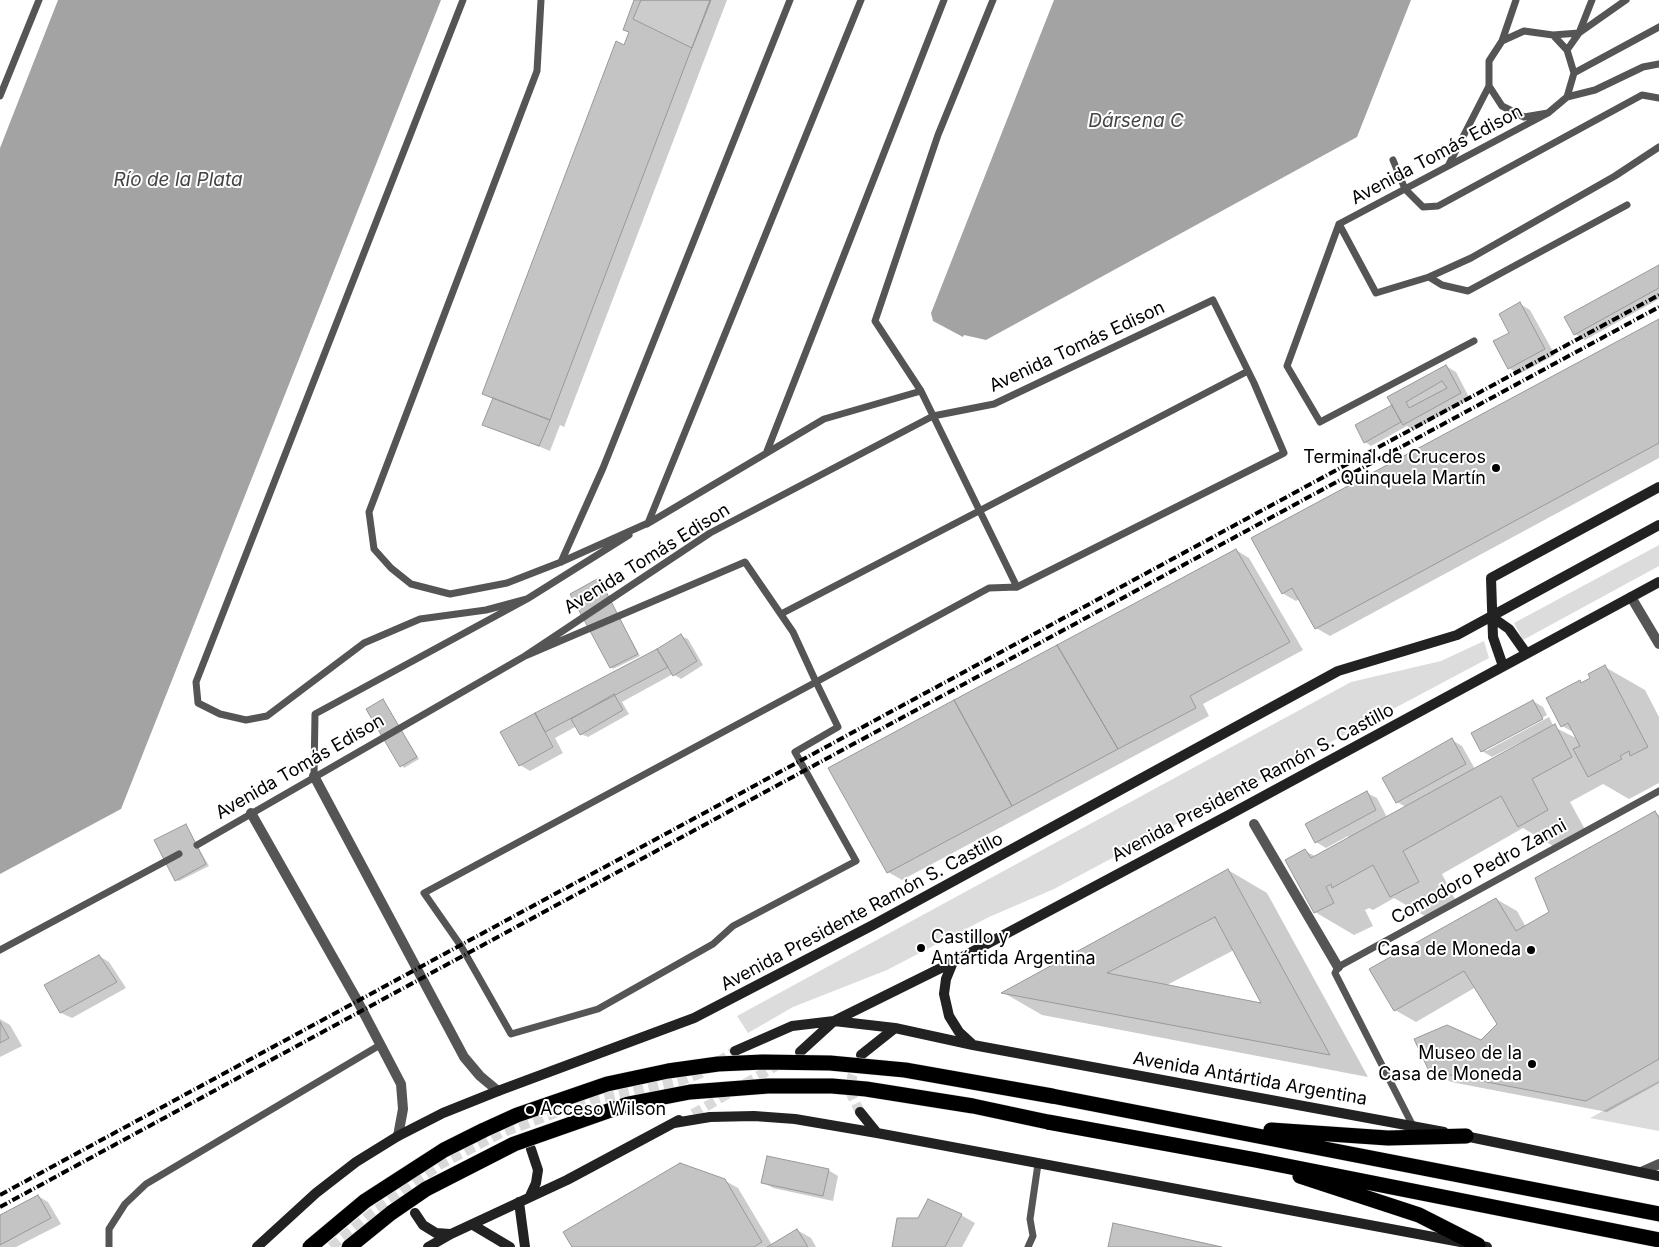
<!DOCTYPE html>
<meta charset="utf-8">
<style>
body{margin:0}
canvas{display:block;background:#fff}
</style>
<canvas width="1659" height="1247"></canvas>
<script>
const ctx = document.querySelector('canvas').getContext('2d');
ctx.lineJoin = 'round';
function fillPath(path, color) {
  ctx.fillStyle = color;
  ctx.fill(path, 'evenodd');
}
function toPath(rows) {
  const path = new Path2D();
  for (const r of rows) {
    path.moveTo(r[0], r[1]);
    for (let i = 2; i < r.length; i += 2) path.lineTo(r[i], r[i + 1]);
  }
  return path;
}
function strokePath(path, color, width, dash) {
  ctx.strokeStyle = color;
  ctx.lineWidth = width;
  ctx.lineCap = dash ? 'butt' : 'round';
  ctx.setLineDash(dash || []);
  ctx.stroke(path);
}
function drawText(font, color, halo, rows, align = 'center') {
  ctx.font = font + ' Inter,sans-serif';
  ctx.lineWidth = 4;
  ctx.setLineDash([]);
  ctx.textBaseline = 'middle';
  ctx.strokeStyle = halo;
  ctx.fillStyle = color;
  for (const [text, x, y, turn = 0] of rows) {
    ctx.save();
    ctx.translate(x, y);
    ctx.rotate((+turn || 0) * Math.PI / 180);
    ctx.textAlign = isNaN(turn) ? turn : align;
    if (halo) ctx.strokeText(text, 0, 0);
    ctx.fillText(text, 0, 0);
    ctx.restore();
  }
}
fillPath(toPath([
 [1659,545,1659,566,1523,640,1514,623],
 [1484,641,1489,658,1054,889,989,917,887,970,793,1007,748,1033,737,1016,1351,682,1441,661],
 [1659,1081,1659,1131,1590,1118]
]), '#dcdcdc');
fillPath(toPath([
 [58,0,441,0,121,809,0,874,0,148],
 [1054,0,1411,0,1357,137,986,340,964,335,963,337,933,321,931,313]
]), '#a3a3a3');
fillPath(toPath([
 [635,0,727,0,564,427,560,425,550,451,484,424,493,399,484,394,624,46,630,32],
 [1659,267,1659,299,1585,340,1575,334],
 [1520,304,1530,310,1555,355,1519,374,1509,368,1511,333],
 [1659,320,1659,458,1330,636,1316,628,1299,599,1296,601,1282,593],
 [1446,366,1456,372,1470,399,1414,430,1407,426,1371,446,1365,442,1393,405],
 [1236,550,1249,558,1303,650,1203,704,1209,716,902,880,888,872],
 [599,580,640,656,613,669,611,667],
 [681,636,688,639,703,665,681,679,673,674,622,702,629,714,588,737,581,734,577,726,555,738,563,753,530,771,520,765,502,732],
 [1605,667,1645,690,1659,717,1659,783,1629,799,1603,784,1570,802,1587,833,1558,849,1523,828,1442,874,1458,905,1430,919,1394,898,1373,910,1369,908,1365,910,1373,926,1354,935,1315,912,1305,851,1315,856,1349,838,1348,836,1326,848,1316,842,1367,793,1377,798,1387,817,1406,807,1397,802,1452,740,1462,746,1475,769,1522,744,1521,742,1492,757,1482,751,1533,701,1543,707,1547,715,1486,748,1486,751,1549,717,1554,727,1578,739,1575,733,1562,726,1580,681,1583,683],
 [383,700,419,759,404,768,368,709],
 [1655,812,1659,815,1659,1083,1607,1112,1451,1082,1430,1070,1482,1041,1499,1024,1476,987,1416,1022,1395,1010,1496,899,1517,911,1526,927,1551,912],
 [186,826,209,866,179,881,176,880],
 [1228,870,1267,893,1368,1077,1042,1015,1004,993],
 [1234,950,1263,1005,1165,986],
 [99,956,109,962,126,988,72,1018,61,1013,46,985],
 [0,1019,10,1025,22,1046,0,1057],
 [828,1170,838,1176,833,1201,773,1188,763,1182],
 [724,1180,738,1188,772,1245,797,1230,811,1238,816,1247,573,1247],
 [38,1196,48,1202,61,1224,16,1247,0,1247,0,1217],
 [961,1215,975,1223,962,1247,894,1247,919,1219]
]), '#0003');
const building = toPath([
 [634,0,710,0,550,420,482,394,616,41,624,45,629,32,623,30,634,0],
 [641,0,711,0,692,48,633,19,641,0],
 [1659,265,1659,288,1574,335,1564,317,1659,265],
 [1520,302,1545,349,1508,369,1493,341,1509,333,1499,314,1520,302],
 [1659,319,1659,443,1315,629,1292,588,1282,594,1251,538,1659,319],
 [1446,365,1461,393,1403,425,1387,397,1446,365],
 [1442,381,1447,388,1409,408,1406,402,1442,381],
 [493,398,550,420,539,446,482,425,493,398],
 [1392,405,1401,422,1364,443,1355,425,1392,405],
 [1236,549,1290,642,1190,696,1196,708,1118,749,1057,645,1236,549],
 [599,578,638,654,610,668,570,594,599,578],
 [681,634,697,661,673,676,657,649,681,634],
 [1057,645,1118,749,1012,806,954,700,1057,645],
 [657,649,668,667,545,732,535,713,657,649],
 [1605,665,1648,747,1630,756,1629,751,1620,756,1622,759,1588,777,1573,749,1580,746,1568,723,1561,727,1546,698,1580,680,1581,683,1590,678,1588,674,1605,665],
 [614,694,623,710,580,735,571,719,614,694],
 [383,699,417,757,400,767,366,709,383,699],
 [954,700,1012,806,887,873,828,768,954,700],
 [1533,700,1543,719,1481,752,1471,733,1533,700],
 [535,713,553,747,519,766,500,732,535,713],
 [1555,724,1572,757,1532,779,1548,810,1518,827,1501,796,1403,851,1419,882,1390,897,1373,865,1332,888,1331,884,1326,887,1334,903,1314,913,1285,860,1305,849,1311,858,1555,724],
 [1452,738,1466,764,1396,803,1382,778,1452,738],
 [1367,791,1376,810,1315,843,1305,824,1367,791],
 [1655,811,1659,818,1659,1059,1586,1101,1429,1071,1414,1039,1447,1025,1481,1040,1497,1024,1464,971,1394,1011,1369,969,1496,898,1516,931,1549,912,1535,878,1655,811],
 [186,824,206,864,175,881,154,840,186,824],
 [1228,869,1330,1055,1001,993,1228,869],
 [1215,917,1261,1003,1107,973,1215,917],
 [99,955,117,982,60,1013,44,985,99,955],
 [0,1022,9,1038,0,1043,0,1022],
 [767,1156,829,1169,823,1196,761,1183,767,1156],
 [680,1163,725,1179,762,1242,754,1247,572,1247,563,1232,680,1163],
 [38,1195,51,1218,0,1245,0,1215,38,1195],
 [928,1199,962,1214,945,1247,892,1247,897,1218,918,1218,928,1199],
 [1113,1223,1222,1247,1108,1247,1113,1223],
 [797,1229,808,1247,767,1247,797,1229]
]);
fillPath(building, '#c4c4c4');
strokePath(building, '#999', 1);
strokePath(toPath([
 [859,1061,852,1077,852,1096,860,1112],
 [693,1114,781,1063],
 [331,1247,372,1213,441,1164,501,1133,582,1103,680,1081,701,1073,735,1051]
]), '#d9d9d9', 10, [10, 5]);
const motorway = toPath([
 [1052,1096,1659,1214],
 [1048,1122,1256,1160,1659,1240],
 [1271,1130,1388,1138,1466,1136],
 [1300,1176,1419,1215,1478,1245]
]);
strokePath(motorway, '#dbdbdb', 16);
strokePath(toPath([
 [463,0,196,682,198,703,220,714,246,720,267,716,364,643,420,619,486,610,527,599],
 [541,0,537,71,369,512,374,549,391,568,411,584,450,594,507,583,561,562,648,523,861,0],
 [993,0,938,135,875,321,921,391,1017,587],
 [1553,35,1579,33,1626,0],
 [1502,41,1516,0],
 [1567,50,1579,33,1592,0],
 [1574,73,1659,27],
 [0,96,39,0],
 [1567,97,1595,90,1643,67,1659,64],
 [1393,160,1405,189,1423,207,1438,206,1642,95,1659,98],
 [1448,166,1489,86],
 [1339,224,1548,113,1567,97,1574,73,1567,50,1553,35,1524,31,1502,41,1489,61,1489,86,1502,106,1524,117,1548,113],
 [1339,224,1287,366,1320,422,1474,341],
 [1339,224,1376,293,1429,277,1442,285,1468,291,1627,205],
 [1429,277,1471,258,1615,176,1659,147],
 [767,451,944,0],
 [647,524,824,419,921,391],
 [561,562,603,468,790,0],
 [781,614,1248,371],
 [314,776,315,714,527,599,629,535],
 [197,845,525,656,710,533,933,416,994,404,1213,300,1254,383,1284,453,1017,587,989,588,816,682,424,893,461,946,511,1034,598,1009,713,944,733,926,856,861,795,752,838,727,816,682,793,632,745,562,525,656],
 [0,950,179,854],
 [1413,1126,1337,977,1335,973,1338,967,1659,791],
 [109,1247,109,1229,125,1204,146,1184,380,1045],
 [1028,1247,1033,1236,1030,1219,1038,1164]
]), '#555', 7);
strokePath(toPath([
 [1254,824,1338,967]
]), '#555', 10);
strokePath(toPath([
 [1631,597,1659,644],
 [314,776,464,1057,480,1076,498,1091],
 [251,813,357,1000,401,1084,403,1109,398,1136],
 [1641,1172,1659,1164]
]), '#555', 10);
strokePath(toPath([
 [1492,617,1509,629,1526,653],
 [1503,666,1493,637,1491,578,1659,487],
 [953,962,946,979,944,994,949,1016,959,1032,972,1044],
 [735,1051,792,1026,834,1021,895,1028,973,1045,1444,1132],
 [800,1052,834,1021,953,962,1227,816,1659,582],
 [861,1055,895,1028],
 [860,1112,877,1133],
 [674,1123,710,1117,754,1116,795,1119,877,1133,1487,1247],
 [1460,1135,1659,1176],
 [530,1196,536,1183,538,1170,531,1149],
 [519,1202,525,1247],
 [415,1213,423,1225,436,1233,450,1234],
 [473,1225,510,1247],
 [257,1247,316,1193,356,1162,398,1136,443,1113,498,1091,694,1018,873,925,1338,671,1457,635,1659,525],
 [428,1247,451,1234,567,1180,679,1120]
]), '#222', 10);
strokePath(motorway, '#000', 15);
strokePath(toPath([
 [0,1195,1659,295],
 [0,1207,1659,307]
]), '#000', 4, [8, 2.5, 1, 2.5]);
const motorwayBridge = toPath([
 [310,1247,365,1201,444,1150,484,1130,517,1115,607,1084,668,1071,718,1064,763,1062,830,1063,905,1070,1052,1096],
 [349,1247,391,1213,426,1189,514,1144,628,1104,690,1092,768,1086,832,1086,866,1089,973,1106,1048,1122]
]);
strokePath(motorwayBridge, '#dbdbdb', 16, []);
strokePath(motorwayBridge, '#000', 15);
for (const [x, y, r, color] of [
 [1496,468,5,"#000"],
 [921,948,5,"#000"],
 [1531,950,5,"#000"],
 [1532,1064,5,"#000"],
 [530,1110,5,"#000"]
]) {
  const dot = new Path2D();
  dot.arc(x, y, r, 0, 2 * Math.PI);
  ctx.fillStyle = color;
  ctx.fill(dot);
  strokePath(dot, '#fff', 2);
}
drawText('18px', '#000', '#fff', [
 ["Avenida Tomás Edison",1437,155,-28],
 ["Avenida Tomás Edison",1077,347,-25],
 ["Avenida Tomás Edison",647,559,-32],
 ["Avenida Tomás Edison",300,767,-30],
 ["Avenida Presidente Ramón S. Castillo",1253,783,-28],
 ["Comodoro Pedro Zanni",1479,872,-29],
 ["Avenida Presidente Ramón S. Castillo",862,912,-28],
 ["Avenida Antártida Argentina",1250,1079,10]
]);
drawText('18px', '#000', '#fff', [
 ["Terminal de Cruceros",1486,458],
 ["Quinquela Martín",1486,479],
 ["Castillo y",931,938,"left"],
 ["Antártida Argentina",931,959,"left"],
 ["Casa de Moneda",1521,950],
 ["Museo de la",1522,1054],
 ["Casa de Moneda",1522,1075],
 ["Acceso Wilson",540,1110,"left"]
], 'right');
drawText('italic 19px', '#444', '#fff', [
 ["Dársena C",1136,121],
 ["Río de la Plata",178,180]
]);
</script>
